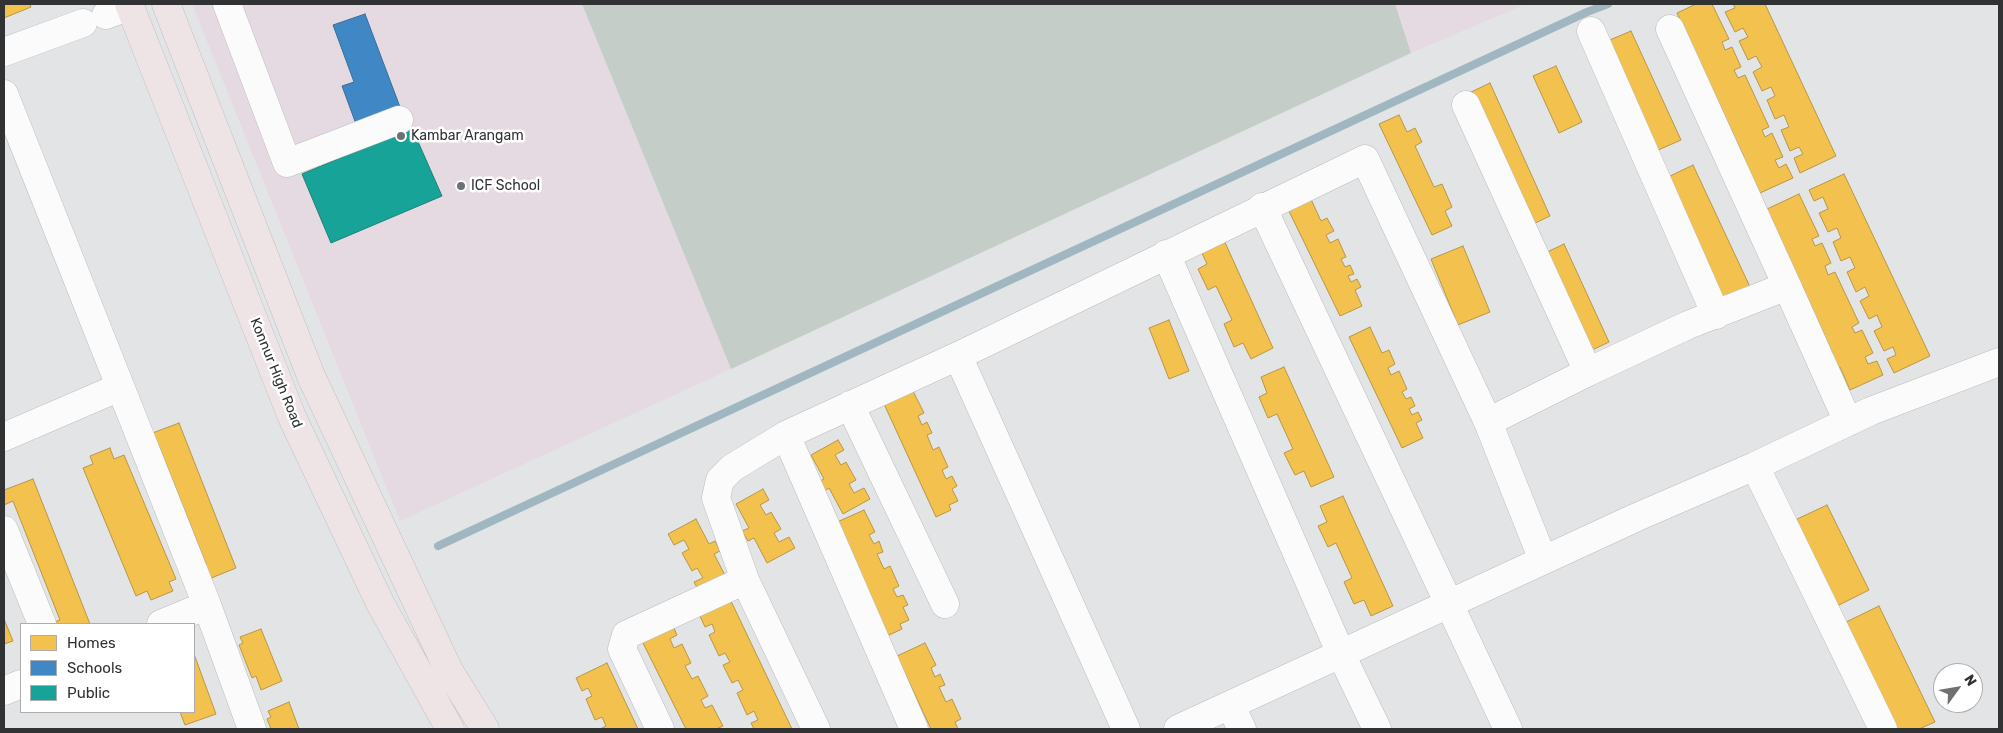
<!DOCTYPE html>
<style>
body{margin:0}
#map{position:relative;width:2003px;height:733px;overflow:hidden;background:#e2e4e6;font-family:Rubik,sans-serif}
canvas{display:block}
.frame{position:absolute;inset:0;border:5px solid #313233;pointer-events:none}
.legend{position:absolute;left:20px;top:623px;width:175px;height:90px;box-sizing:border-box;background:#fff;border:1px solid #adadad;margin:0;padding:6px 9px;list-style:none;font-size:15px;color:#313233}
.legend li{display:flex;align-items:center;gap:10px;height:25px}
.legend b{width:25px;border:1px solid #adadad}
.north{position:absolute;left:1933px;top:663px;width:50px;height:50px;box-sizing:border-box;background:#fff;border:1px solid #adadad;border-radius:50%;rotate:58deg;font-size:14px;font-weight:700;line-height:20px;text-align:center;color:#313233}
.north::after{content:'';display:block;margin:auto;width:18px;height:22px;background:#6f7072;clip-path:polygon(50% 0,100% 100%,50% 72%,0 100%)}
</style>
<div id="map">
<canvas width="2003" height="733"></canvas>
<div class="frame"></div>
<ul class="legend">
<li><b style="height:14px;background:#f2c14e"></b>Homes</li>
<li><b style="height:14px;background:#3f88c5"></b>Schools</li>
<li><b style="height:14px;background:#17a398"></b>Public</li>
</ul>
<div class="north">N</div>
</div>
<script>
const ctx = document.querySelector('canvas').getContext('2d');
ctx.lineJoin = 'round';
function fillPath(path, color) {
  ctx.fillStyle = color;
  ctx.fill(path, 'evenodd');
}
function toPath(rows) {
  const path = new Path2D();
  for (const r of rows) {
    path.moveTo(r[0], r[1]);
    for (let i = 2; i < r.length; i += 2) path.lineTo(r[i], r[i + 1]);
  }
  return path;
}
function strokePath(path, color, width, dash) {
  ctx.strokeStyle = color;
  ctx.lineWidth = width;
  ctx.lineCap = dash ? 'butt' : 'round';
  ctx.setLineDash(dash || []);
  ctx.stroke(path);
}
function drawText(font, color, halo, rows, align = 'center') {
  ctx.font = font + ' Rubik,sans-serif';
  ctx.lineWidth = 5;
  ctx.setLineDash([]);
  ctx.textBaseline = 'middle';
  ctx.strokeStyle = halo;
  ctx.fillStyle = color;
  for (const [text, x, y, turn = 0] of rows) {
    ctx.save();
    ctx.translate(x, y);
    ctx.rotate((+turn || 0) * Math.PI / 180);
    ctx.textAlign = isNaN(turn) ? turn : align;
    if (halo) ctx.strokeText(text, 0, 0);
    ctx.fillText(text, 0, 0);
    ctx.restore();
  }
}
fillPath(toPath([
 [192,4,582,4,731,369,400,521],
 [1395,4,1526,4,1411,53]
]), '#e6dae2');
fillPath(toPath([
 [582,4,1395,4,1411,53,731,369]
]), '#c4cdc7');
const homes = toPath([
 [4,4,30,4,31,7,4,18,4,4],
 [1696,4,1712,4,1729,39,1722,42,1725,50,1732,47,1741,67,1734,70,1738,78,1745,75,1769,127,1762,130,1765,137,1772,133,1783,157,1775,160,1779,168,1786,164,1793,178,1760,193,1749,170,1739,159,1744,157,1677,13,1696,4],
 [1733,4,1765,4,1836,156,1800,173,1794,158,1803,154,1799,147,1790,151,1781,130,1789,127,1784,115,1775,119,1767,100,1775,96,1771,87,1762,91,1753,72,1762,67,1756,56,1748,60,1739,41,1748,37,1743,28,1735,32,1725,12,1735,8,1733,4],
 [1631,31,1681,140,1656,151,1605,42,1631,31],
 [1556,66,1582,122,1559,133,1533,76,1556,66],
 [1490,83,1550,216,1529,226,1469,93,1490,83],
 [1399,115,1407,132,1415,128,1422,142,1415,146,1434,187,1442,184,1452,207,1445,211,1452,226,1432,235,1379,124,1399,115],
 [1693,165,1751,289,1723,302,1666,178,1693,165],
 [1844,174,1930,356,1894,373,1887,359,1896,355,1893,347,1884,351,1874,331,1882,327,1877,315,1869,319,1860,301,1869,296,1865,287,1856,292,1847,272,1855,268,1850,257,1841,261,1833,242,1841,238,1837,228,1828,232,1819,213,1828,209,1823,197,1814,201,1809,190,1844,174],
 [1799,194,1819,236,1812,239,1815,246,1822,243,1831,263,1825,266,1828,275,1835,272,1859,323,1852,327,1855,333,1862,330,1873,353,1865,357,1868,364,1877,361,1883,375,1850,390,1840,367,1835,369,1829,356,1833,354,1767,209,1799,194],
 [1309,195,1321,221,1327,218,1334,231,1326,235,1330,243,1338,239,1346,257,1341,259,1345,267,1350,265,1354,274,1348,276,1351,282,1357,279,1361,287,1355,290,1362,306,1340,316,1286,205,1309,195],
 [1223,238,1273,348,1251,359,1243,343,1234,347,1224,324,1232,320,1216,286,1208,290,1198,269,1207,264,1200,249,1223,238],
 [1564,244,1609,342,1588,352,1543,254,1564,244],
 [1463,246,1490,312,1458,325,1431,259,1463,246],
 [1169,320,1189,371,1169,379,1149,328,1169,320],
 [1370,327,1382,353,1389,350,1395,364,1388,368,1391,375,1399,371,1407,389,1402,392,1406,399,1411,397,1415,406,1409,409,1412,415,1418,412,1422,420,1416,423,1423,438,1402,448,1349,337,1370,327],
 [1284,367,1334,477,1311,487,1304,471,1295,475,1284,453,1293,449,1277,414,1268,418,1259,397,1267,393,1261,377,1284,367],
 [913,391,924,413,918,416,922,425,927,422,932,433,927,435,933,450,939,447,948,467,942,470,946,479,952,476,957,486,952,489,958,501,949,505,951,510,936,517,884,404,913,391],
 [179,423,236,568,199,583,194,569,206,564,159,446,147,451,142,437,179,423],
 [838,440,844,450,835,455,841,465,846,462,856,480,849,484,854,493,864,488,870,499,843,514,829,488,823,492,818,482,824,479,811,455,838,440],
 [110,448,114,459,124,455,176,579,169,582,173,591,151,600,147,591,136,596,83,468,93,464,90,456,110,448],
 [33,479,90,624,48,624,60,620,13,501,4,505,4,490,33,479],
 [763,489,769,500,760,505,766,515,771,512,781,529,774,533,779,542,789,537,795,548,767,563,754,538,748,541,742,531,749,528,736,504,763,489],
 [1343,496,1393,606,1371,616,1364,600,1354,604,1344,582,1352,578,1336,543,1328,547,1318,526,1327,522,1320,506,1343,496],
 [1827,505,1869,590,1837,606,1795,520,1827,505],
 [864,510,875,532,869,535,874,544,879,541,883,552,877,554,884,569,890,566,899,586,893,589,897,597,903,595,908,605,903,607,909,620,900,624,902,629,887,636,835,523,864,510],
 [696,519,709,544,715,541,720,551,714,554,727,579,700,593,694,582,703,578,697,568,692,571,682,553,689,549,684,540,674,545,668,534,696,519],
 [730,599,792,729,754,729,751,723,758,720,754,711,747,715,737,693,743,690,738,680,732,683,723,665,730,662,725,653,719,656,709,635,715,632,712,624,705,627,699,614,730,599],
 [1879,606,1935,722,1919,729,1896,729,1844,623,1879,606],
 [4,619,13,641,4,644,4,619],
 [673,626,677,635,670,639,674,648,682,644,691,663,685,666,692,679,698,676,708,696,701,700,705,708,712,705,723,726,716,729,686,729,642,641,673,626],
 [261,629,282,681,261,690,256,676,252,678,239,645,243,643,240,637,261,629],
 [925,643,936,665,931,668,935,677,940,674,945,685,939,687,946,702,952,699,961,719,955,722,958,729,931,729,897,656,925,643],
 [194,654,216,714,185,725,180,712,194,712,194,654],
 [607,663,638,729,600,729,606,726,602,717,595,720,586,699,592,696,588,688,582,691,576,678,607,663],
 [289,702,299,729,271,729,267,719,271,717,268,711,289,702]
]);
fillPath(homes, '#f2c14e');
strokePath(homes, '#b89646', 1);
const schools = toPath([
 [365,14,400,107,356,124,342,86,354,82,333,25,365,14]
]);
fillPath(schools, '#3f88c5');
strokePath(schools, '#3b6e99', 1);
const public = toPath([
 [412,128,442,196,331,243,302,174,412,128]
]);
fillPath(public, '#17a398');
strokePath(public, '#1f817a', 1);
strokePath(toPath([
 [438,546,1587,12,1608,4]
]), '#a0b7c2', 8);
const minor = toPath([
 [227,4,287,163,399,120],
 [106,15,130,6],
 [1670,29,1787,286],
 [1591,31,1716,315],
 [4,52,83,23],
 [4,94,207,605,252,729],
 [1466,105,1588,372],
 [1262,207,1508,729],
 [1166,254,1341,654,1377,729],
 [958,356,1365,159,1488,422,1543,560],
 [850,405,945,604],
 [1488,422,1588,372,1688,325,1787,286,1848,422],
 [786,435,732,468,720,480,716,498,745,580,816,729],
 [4,437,120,387],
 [1755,466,1883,729],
 [4,530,42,624],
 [161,624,207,605],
 [4,691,21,684],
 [1230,705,1242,729],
 [660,729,622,649,626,635,745,580],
 [914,729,786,435,958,356,1126,729],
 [1178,729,1637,517,1755,466,1871,411,1999,362]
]);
const major = toPath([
 [129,4,292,417,380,603,450,729],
 [166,4,311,376,449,671,485,729]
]);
strokePath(minor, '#bbbcbd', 29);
strokePath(major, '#c0c1c2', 29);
strokePath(minor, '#fbfbfb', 28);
strokePath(major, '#eee4e6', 28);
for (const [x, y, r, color] of [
 [401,136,5,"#6f7072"],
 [461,186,5,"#6f7072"]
]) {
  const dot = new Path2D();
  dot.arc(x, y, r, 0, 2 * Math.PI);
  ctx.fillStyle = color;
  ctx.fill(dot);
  strokePath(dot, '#fff', 2);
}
drawText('14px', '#313233', '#fff', [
 ["Kambar Arangam",411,136],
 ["ICF School",471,186]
], 'left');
drawText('14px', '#313233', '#fff', [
 ["Konnur High Road",276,373,68]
]);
</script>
